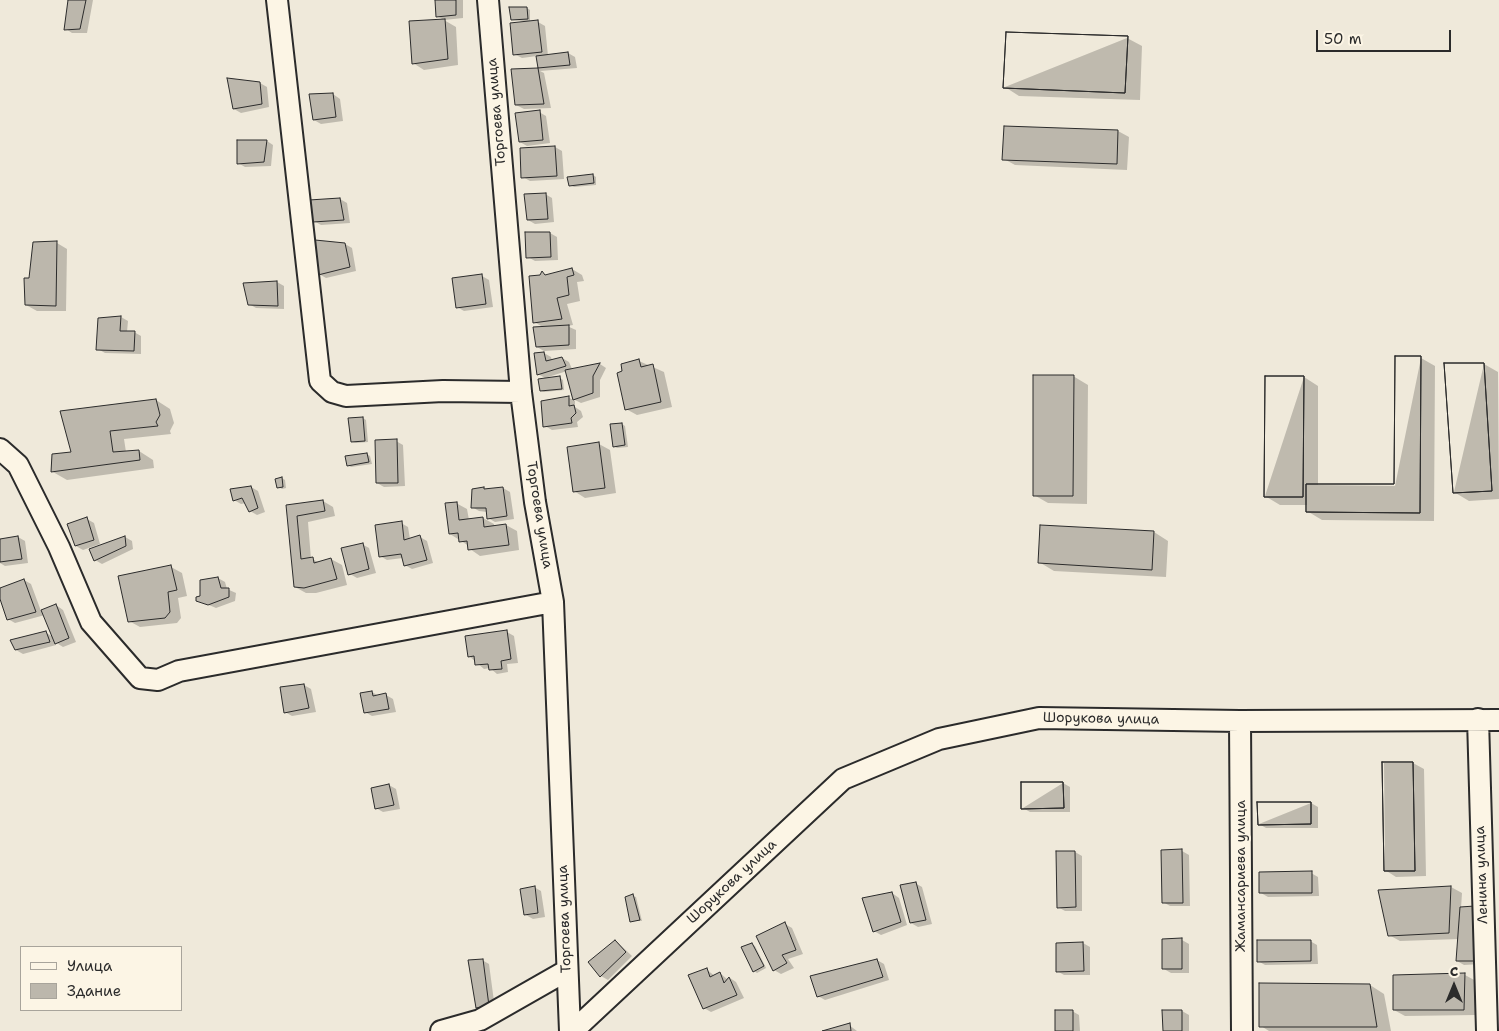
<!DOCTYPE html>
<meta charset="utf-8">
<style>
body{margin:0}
#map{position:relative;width:1499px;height:1031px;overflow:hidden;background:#efe9da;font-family:"Shantell Sans",sans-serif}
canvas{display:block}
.legend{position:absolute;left:20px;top:946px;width:162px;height:65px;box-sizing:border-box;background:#fcf5e5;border:1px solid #a8a49b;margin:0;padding:6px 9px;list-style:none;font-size:15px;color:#2b2b2b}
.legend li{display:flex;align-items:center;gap:10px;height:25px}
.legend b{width:25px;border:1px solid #a8a49b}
.north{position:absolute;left:1429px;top:961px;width:50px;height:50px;-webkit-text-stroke:4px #fcf5e5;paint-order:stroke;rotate:0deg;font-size:14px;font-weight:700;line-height:20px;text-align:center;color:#2b2b2b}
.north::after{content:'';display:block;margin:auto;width:18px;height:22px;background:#2b2b2b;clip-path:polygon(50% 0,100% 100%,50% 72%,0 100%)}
.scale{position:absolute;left:1316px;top:30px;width:135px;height:22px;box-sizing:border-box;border:2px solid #2b2b2b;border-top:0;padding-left:6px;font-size:15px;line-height:18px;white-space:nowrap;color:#2b2b2b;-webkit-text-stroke:4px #fcf5e5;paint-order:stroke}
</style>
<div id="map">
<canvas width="1499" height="1031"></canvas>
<ul class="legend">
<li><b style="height:6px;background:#fcf5e5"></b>Улица</li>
<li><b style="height:14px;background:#bcb7ac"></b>Здание</li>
</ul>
<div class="north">С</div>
<div class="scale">50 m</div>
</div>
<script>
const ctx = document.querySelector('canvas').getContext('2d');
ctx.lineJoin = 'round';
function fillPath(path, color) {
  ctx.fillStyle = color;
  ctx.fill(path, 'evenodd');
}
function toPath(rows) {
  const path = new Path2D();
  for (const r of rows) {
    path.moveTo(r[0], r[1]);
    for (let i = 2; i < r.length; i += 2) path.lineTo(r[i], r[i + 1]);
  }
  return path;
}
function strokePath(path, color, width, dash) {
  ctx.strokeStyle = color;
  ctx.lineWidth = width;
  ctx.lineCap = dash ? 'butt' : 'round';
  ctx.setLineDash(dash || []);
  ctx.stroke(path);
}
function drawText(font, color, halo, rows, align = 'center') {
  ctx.font = font + ' "Shantell Sans",sans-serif';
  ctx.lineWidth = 4;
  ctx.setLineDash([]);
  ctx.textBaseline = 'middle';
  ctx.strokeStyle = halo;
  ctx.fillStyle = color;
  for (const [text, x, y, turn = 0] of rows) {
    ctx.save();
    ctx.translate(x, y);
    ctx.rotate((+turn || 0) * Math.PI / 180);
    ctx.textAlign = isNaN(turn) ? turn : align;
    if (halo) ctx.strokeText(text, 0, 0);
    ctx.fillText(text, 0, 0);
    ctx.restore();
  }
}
fillPath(toPath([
 [70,0,93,0,87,33,72,33,66,29],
 [436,0,463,0,463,18,444,20,456,27,458,65,424,70,413,63,444,20,437,16],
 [527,8,530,10,530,22,538,22,545,26,548,56,568,53,575,57,577,68,540,71,544,73,551,108,524,109,516,105,513,70,539,69,537,56,522,58,514,54,524,23,524,21,512,20],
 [1127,38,1142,46,1140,100,1019,96,1005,87],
 [260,83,267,87,269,107,241,113,234,109],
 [333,94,340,99,343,121,321,124,314,120],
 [539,112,546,116,550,143,527,146,520,142],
 [1118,131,1129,137,1127,170,1015,165,1004,159],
 [267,141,273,145,271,166,245,167,238,163],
 [555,147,562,151,564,179,530,181,523,177],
 [593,175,596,177,596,185,574,187,570,185],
 [545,194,552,198,554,222,535,224,528,220],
 [340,199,347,203,350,223,321,225,314,221],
 [550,233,557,237,558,260,535,261,528,257],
 [57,243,67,249,66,311,37,311,26,305,30,279],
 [345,244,352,248,356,271,326,278,319,274],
 [572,269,582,275,584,281,577,282,580,301,567,304,573,325,567,326,576,330,576,349,544,351,537,347,543,327,534,322,541,276,542,273,547,276],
 [482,276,489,280,493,307,464,311,457,307],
 [277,282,284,286,284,309,256,308,249,304],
 [121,317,128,321,127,332,134,332,141,336,141,354,105,353,98,349,99,320],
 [544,353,551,357,552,361,562,358,569,362,572,369,600,364,606,368,600,380,600,397,581,403,575,400,575,407,581,411,583,417,577,422,578,427,552,430,545,426,568,397,575,401,567,371,545,378,538,374],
 [1421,358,1435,366,1434,521,1322,520,1307,511,1307,505,1280,505,1265,496,1304,377,1318,386,1318,485,1395,486],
 [639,361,664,372,672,407,637,415,626,409],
 [1484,364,1498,372,1499,499,1469,501,1454,492],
 [1073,376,1088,385,1087,504,1048,503,1034,495],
 [560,378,563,380,564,390,544,392,541,391],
 [156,400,170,409,174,423,170,431,171,434,124,439,126,452,139,451,153,460,154,468,67,480,53,472,72,453],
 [363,418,366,420,368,442,356,443,352,442],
 [622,424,625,426,628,447,617,448,614,446],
 [396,441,403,445,405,486,384,487,377,483],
 [599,444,610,450,616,493,585,498,574,491],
 [367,454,370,456,372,464,351,467,348,465],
 [282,478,285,480,286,488,282,489,279,487],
 [251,487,258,491,265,512,257,515,250,511,246,503,241,504,234,500],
 [503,488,510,492,514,519,495,522,488,518,487,512,479,511,472,507],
 [323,501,333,507,335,516,308,522,311,559,319,562,331,559,342,565,347,585,316,593,306,593,295,587,287,506],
 [456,503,467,509,469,520,483,518,494,524,494,527,506,525,517,531,519,550,480,556,470,549,469,546,450,534],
 [87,519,94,523,100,544,83,550,76,546],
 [401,523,408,527,410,539,420,537,427,541,433,563,412,569,405,565,403,558,387,560,380,556],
 [1041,526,1154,532,1168,541,1166,577,1054,571,1039,562],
 [18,537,25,541,28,563,5,566,0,563,0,540],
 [125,537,132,541,133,549,102,564,95,560],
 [362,544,369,548,376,573,357,578,350,574],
 [171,567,182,573,187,596,178,598,181,618,177,623,140,627,129,621],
 [218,578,225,582,227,589,236,593,235,601,216,608,197,600],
 [24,580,31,584,41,611,56,605,63,610,76,642,63,647,55,642,56,645,23,654,16,650,45,632,53,637,45,615,15,623,8,619,0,595,0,589],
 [507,632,514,636,518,663,507,664,508,672,497,674,490,668,484,669,469,656],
 [304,685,311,689,316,712,292,716,285,712],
 [372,692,379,696,386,695,393,699,396,712,372,716,365,712],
 [1384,763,1413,763,1424,769,1426,876,1396,877,1385,870],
 [1063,783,1070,787,1070,812,1030,812,1023,808],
 [389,785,396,789,400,809,383,812,376,808],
 [1311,803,1318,807,1318,828,1266,828,1259,824],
 [1162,851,1182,851,1189,855,1190,906,1170,906,1163,902],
 [1075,852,1082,856,1082,911,1065,911,1058,907],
 [1311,873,1318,877,1319,896,1268,897,1261,893],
 [915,883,922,887,932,924,918,927,911,923],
 [534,887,541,891,545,917,533,919,526,915],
 [1451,887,1462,893,1461,908,1475,907,1481,964,1464,965,1457,961,1459,939,1400,941,1389,935,1380,891],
 [892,893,899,898,907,925,881,935,874,931],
 [633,896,636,897,642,921,631,921],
 [785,924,792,928,803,954,788,959,794,968,781,974,774,970],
 [1182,940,1189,944,1189,973,1171,973,1164,969],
 [616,941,632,956,608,980,601,976],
 [1310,941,1317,945,1318,964,1265,965,1258,961],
 [1083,943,1090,947,1090,975,1064,975,1057,971],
 [752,944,755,946,766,968,757,973,754,971],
 [482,960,489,964,495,1009,484,1011,477,1007],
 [877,960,884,964,889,980,825,1000,818,996],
 [707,970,715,976,720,973,728,980,730,978,736,982,744,998,711,1012,704,1008],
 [1465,975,1476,981,1475,1015,1405,1016,1394,1010,1394,977],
 [1370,985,1384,994,1391,1031,1269,1031,1261,1026],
 [1072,1011,1079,1015,1080,1031,1057,1031],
 [1182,1011,1189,1015,1189,1031,1164,1031],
 [849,1025,857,1031,826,1031]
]), '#0003');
const building = toPath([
 [68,0,86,0,80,29,64,30,68,0],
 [435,0,456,0,456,15,436,17,435,0],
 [509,7,527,7,528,19,511,20,509,7],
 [445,19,448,59,412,64,409,21,445,19],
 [538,20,542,52,513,55,510,23,538,20],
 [1006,32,1128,36,1125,93,1003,88,1006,32],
 [1006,32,1128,36,1125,93,1003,88,1006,32],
 [568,52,570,65,538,68,536,56,568,52],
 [538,68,544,104,515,105,511,69,538,68],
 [227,78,260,82,262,104,233,109,227,78],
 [333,93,336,117,313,120,309,94,333,93],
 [540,110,543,140,519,142,515,113,540,110],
 [1004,126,1118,130,1117,164,1002,160,1004,126],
 [237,140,267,140,264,162,237,164,237,140],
 [555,146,557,176,521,178,520,148,555,146],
 [593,174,594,183,569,186,567,177,593,174],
 [546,193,548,219,527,220,524,194,546,193],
 [340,198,344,220,313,222,309,200,340,198],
 [525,232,550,232,551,257,526,258,525,232],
 [315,240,345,243,350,267,318,275,315,240],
 [57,241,56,306,25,305,24,278,29,278,33,242,57,241],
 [572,268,574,275,567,277,569,295,557,298,562,319,533,323,529,276,540,275,542,271,545,275,572,268],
 [482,274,486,304,456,308,452,278,482,274],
 [277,281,278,306,248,305,243,283,277,281],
 [121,316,120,331,135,331,134,351,96,350,98,318,121,316],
 [569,325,569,345,536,347,533,327,569,325],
 [544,352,546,361,562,357,566,366,537,375,534,353,544,352],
 [1395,356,1421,356,1420,513,1306,512,1306,484,1394,484,1395,356],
 [1395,356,1421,356,1420,513,1306,512,1306,484,1394,484,1395,356],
 [639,359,641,367,653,364,661,402,625,410,617,373,622,371,621,364,639,359],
 [600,363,593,376,593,393,573,400,565,370,600,363],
 [1444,363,1484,363,1492,491,1453,493,1444,363],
 [1444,363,1484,363,1492,491,1453,493,1444,363],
 [1033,375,1074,375,1073,496,1033,496,1033,375],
 [560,376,562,389,540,391,538,379,560,376],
 [1265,376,1304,376,1303,497,1264,497,1265,376],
 [1265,376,1304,376,1303,497,1264,497,1265,376],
 [569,396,569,406,574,405,576,413,571,418,572,423,543,427,541,401,569,396],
 [156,399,160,415,156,422,158,426,110,431,113,452,139,450,140,460,51,472,52,454,71,452,60,411,156,399],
 [363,417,365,441,351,442,348,418,363,417],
 [622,423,625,445,613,447,610,424,622,423],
 [397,439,398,483,376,483,375,440,397,439],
 [599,442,605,488,573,492,567,447,599,442],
 [367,453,369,462,347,466,345,456,367,453],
 [282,477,283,487,277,488,275,479,282,477],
 [251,486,258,508,249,512,242,498,233,501,230,489,251,486],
 [484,487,484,489,503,487,507,516,487,519,486,508,471,508,472,489,484,487],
 [323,500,325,511,297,516,301,559,313,557,314,563,331,558,337,579,304,588,294,587,286,505,323,500],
 [457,502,459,520,483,517,484,527,506,524,509,545,468,550,467,541,459,542,458,533,449,534,445,503,457,502],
 [87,517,94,540,75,546,67,524,87,517],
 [402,521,404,540,420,535,427,560,404,566,401,554,379,557,375,525,402,521],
 [1040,525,1154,531,1152,570,1038,563,1040,525],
 [18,536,22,559,0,562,0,539,18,536],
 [125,536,126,546,94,561,89,549,125,536],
 [363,543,369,569,348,575,341,548,363,543],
 [171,565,177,590,168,592,170,612,165,618,128,622,118,576,171,565],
 [218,577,221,588,229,588,229,597,208,605,196,601,196,597,200,596,200,580,218,577],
 [24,579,36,612,7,620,0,599,0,588,24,579],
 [56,604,69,638,55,644,41,610,56,604],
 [507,630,511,659,501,661,502,669,489,670,488,664,475,665,474,656,468,657,465,636,507,630],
 [46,631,50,642,15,650,10,640,46,631],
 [304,684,309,708,284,713,280,687,304,684],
 [372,691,373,696,386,693,389,709,364,713,360,693,372,691],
 [1382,762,1413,762,1415,871,1384,871,1382,762],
 [1382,762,1413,762,1415,871,1384,871,1382,762],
 [1021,782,1063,782,1064,808,1021,809,1021,782],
 [1021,782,1063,782,1064,808,1021,809,1021,782],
 [389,784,394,805,375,809,371,788,389,784],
 [1257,802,1311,802,1311,824,1258,825,1257,802],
 [1257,802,1311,802,1311,824,1258,825,1257,802],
 [1182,849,1183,903,1162,903,1161,850,1182,849],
 [1056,851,1075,851,1076,907,1057,908,1056,851],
 [1312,871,1312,893,1259,893,1259,872,1312,871],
 [916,882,926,920,910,923,900,885,916,882],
 [535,886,538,913,524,915,520,889,535,886],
 [1451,886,1449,933,1388,936,1378,890,1451,886],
 [892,892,901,922,873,932,862,898,892,892],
 [633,894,640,920,630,922,625,897,633,894],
 [1475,906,1474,961,1456,961,1460,907,1475,906],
 [785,922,796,950,782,955,787,963,773,971,756,936,785,922],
 [1182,938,1182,969,1162,969,1162,939,1182,938],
 [615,940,626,952,600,977,588,962,615,940],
 [1257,940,1311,940,1311,961,1257,962,1257,940],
 [1083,942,1084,971,1056,972,1056,943,1083,942],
 [752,943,764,966,753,972,741,947,752,943],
 [483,959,489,1006,476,1008,468,960,483,959],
 [877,959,883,977,817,997,810,976,877,959],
 [707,968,710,977,720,972,724,983,729,977,737,995,703,1009,688,975,707,968],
 [1465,973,1464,1010,1393,1010,1393,975,1465,973],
 [1259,983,1370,984,1377,1027,1259,1027,1259,983],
 [1055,1010,1073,1010,1073,1031,1055,1031,1055,1010],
 [1162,1010,1182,1010,1182,1031,1163,1031,1162,1010],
 [850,1023,851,1031,822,1031,850,1023]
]);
fillPath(building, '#bcb7ac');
strokePath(building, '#2b2b2b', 1);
const minor = toPath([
 [277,0,320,381,332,392,346,396,443,391,521,392],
 [488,0,521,392,535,502,553,602,570,1031],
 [0,449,18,465,59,547,91,622,140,678,158,680,179,671,553,602],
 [1478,719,1487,1031],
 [1240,721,1242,1031],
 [441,1031,480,1020,566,971],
 [573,1031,843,779,939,739,1039,718,1240,721,1499,720]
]);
strokePath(minor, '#2b2b2b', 24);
strokePath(minor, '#fcf5e5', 20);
drawText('14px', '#2b2b2b', '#fcf5e5', [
 ["Торгоева улица",497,112,-95],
 ["Торгоева улица",539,515,81],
 ["Шорукова улица",1101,719,1],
 ["Ленина улица",1482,875,-92],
 ["Жамансариева улица",1241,876,-90],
 ["Шорукова улица",732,882,-43],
 ["Торгоева улица",565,919,-92]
]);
</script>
